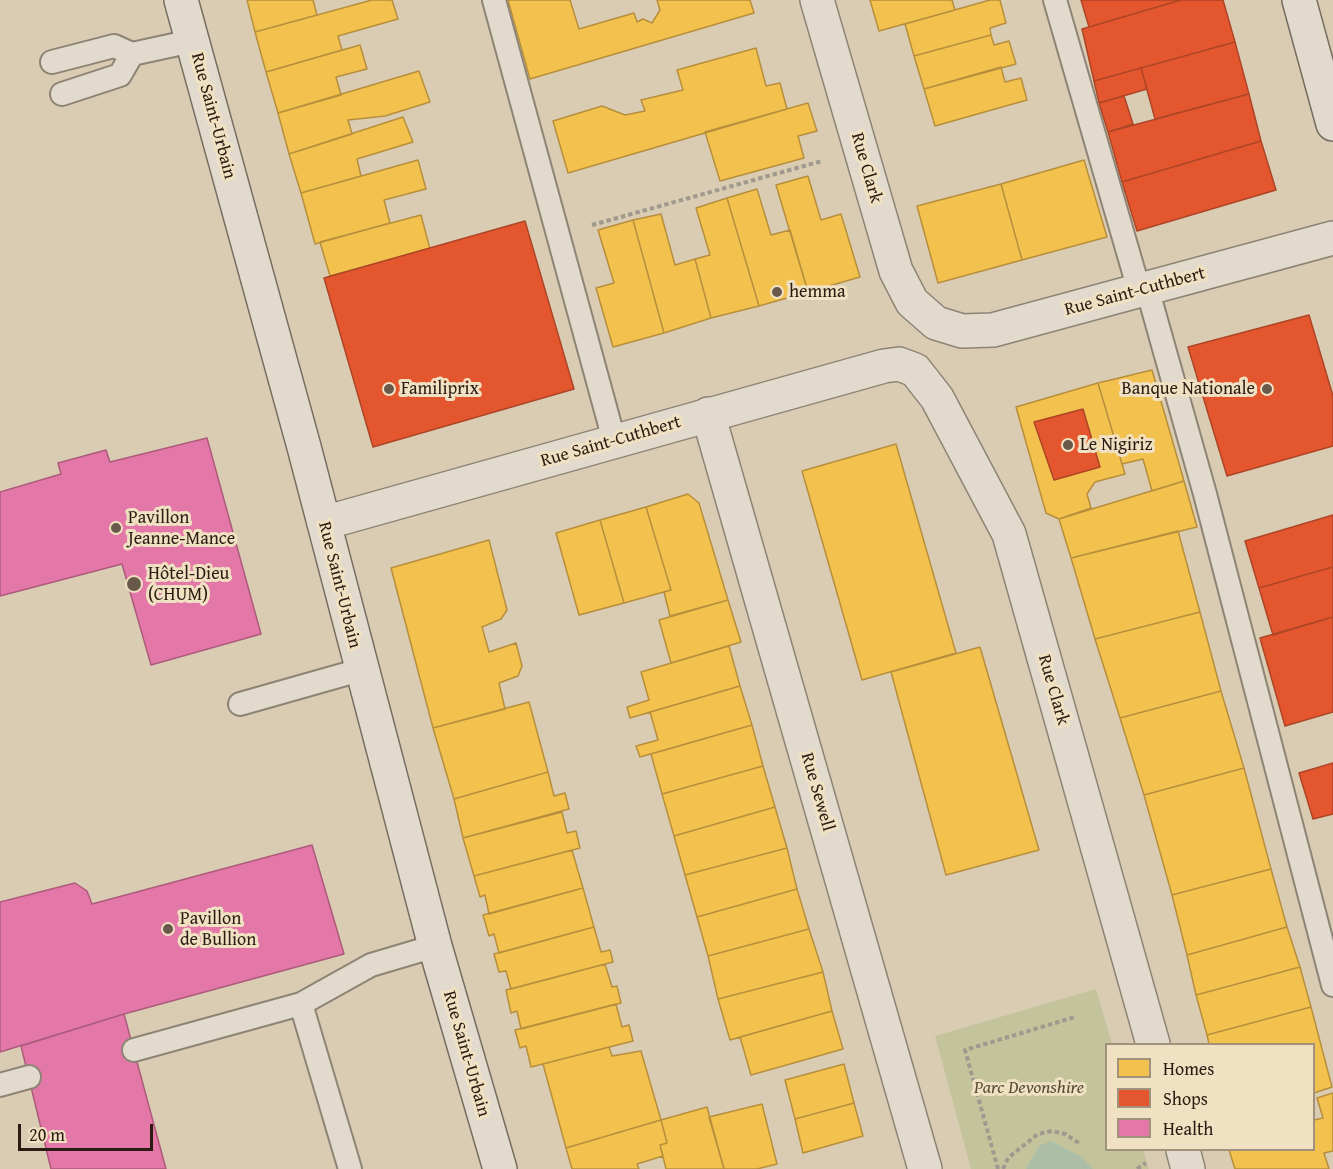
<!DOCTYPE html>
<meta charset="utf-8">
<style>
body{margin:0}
#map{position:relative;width:1333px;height:1169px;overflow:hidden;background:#daccb3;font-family:"Gentium Book Plus",serif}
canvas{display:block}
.legend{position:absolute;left:1105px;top:1043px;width:210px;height:108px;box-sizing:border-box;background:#f1e1c3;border:2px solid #a2927c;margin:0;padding:8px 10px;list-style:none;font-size:18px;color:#2c1b12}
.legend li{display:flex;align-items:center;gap:12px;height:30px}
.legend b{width:30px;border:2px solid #a2927c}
.scale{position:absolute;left:18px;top:1124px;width:135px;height:27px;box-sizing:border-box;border:3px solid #2c1b12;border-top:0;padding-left:8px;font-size:18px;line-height:21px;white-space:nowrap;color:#2c1b12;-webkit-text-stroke:4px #f1e1c3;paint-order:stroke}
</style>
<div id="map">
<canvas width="1333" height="1169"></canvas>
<ul class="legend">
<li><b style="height:16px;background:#f2c14e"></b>Homes</li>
<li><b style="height:16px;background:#e4572e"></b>Shops</li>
<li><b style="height:16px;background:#e377a8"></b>Health</li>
</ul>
<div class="scale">20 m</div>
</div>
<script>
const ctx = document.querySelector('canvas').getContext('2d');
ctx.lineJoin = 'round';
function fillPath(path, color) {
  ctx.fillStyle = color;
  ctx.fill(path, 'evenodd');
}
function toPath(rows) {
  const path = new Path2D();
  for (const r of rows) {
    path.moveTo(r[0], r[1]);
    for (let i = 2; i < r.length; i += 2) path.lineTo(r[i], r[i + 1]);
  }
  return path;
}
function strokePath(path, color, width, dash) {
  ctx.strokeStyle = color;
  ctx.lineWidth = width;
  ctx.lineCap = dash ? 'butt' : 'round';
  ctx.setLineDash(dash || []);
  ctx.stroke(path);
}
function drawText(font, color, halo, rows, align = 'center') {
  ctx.font = font + ' "Gentium Book Plus",serif';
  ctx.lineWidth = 6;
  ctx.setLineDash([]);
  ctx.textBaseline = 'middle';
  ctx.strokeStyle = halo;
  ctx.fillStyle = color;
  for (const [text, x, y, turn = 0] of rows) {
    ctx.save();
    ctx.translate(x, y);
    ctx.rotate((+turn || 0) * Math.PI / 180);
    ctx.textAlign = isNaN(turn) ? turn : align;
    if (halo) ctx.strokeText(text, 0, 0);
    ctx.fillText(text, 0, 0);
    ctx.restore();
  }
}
fillPath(toPath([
 [1096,989,1112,1044,1106,1044,1106,1150,1143,1150,1149,1169,971,1169,935,1036]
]), '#c3c49c');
fillPath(toPath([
 [1051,1141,1082,1157,1093,1169,1026,1169,1039,1146]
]), '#acbea6');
const homes = toPath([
 [247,0,313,0,317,15,255,32,247,0],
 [372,0,392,0,398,19,338,36,342,50,266,72,255,32,372,0],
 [508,0,570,0,579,29,634,13,637,22,643,19,652,23,660,10,657,0,750,0,754,13,530,79,508,0],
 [870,0,952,0,955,10,879,31,870,0],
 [990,0,1000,0,1006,23,990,28,991,35,914,56,905,24,990,0],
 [991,35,994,45,1009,41,1016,64,924,89,914,56,991,35],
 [360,45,367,69,336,77,341,95,278,113,266,72,360,45],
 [756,48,766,86,780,83,787,109,568,173,553,121,602,106,625,115,645,111,641,100,683,90,677,70,756,48],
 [1001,67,1005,82,1021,78,1027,100,935,126,924,89,1001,67],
 [419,71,430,102,385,116,348,120,352,134,289,154,278,113,419,71],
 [808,103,817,131,798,136,804,158,720,181,705,132,808,103],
 [403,117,413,142,357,159,361,176,301,193,289,154,403,117],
 [418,160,426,189,384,200,390,223,315,244,301,193,418,160],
 [1084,160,1107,237,1022,260,1001,184,1084,160],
 [808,176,821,220,841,214,860,277,808,292,776,185,808,176],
 [1001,184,1022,260,938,283,917,206,1001,184],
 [757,189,771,235,790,230,808,292,759,306,727,198,757,189],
 [727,198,759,306,711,318,695,259,710,255,696,208,727,198],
 [661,214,675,265,695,259,711,318,664,333,633,220,661,214],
 [421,215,430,249,330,276,320,242,421,215],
 [633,220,664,333,613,347,596,288,614,283,598,230,633,220],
 [1152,370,1184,481,1152,491,1143,459,1122,464,1098,383,1152,370],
 [1098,383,1125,474,1095,482,1087,494,1091,508,1059,519,1046,513,1016,407,1098,383],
 [896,444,956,653,862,680,802,471,896,444],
 [1184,481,1197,527,1071,558,1059,519,1184,481],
 [688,494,699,503,728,600,670,616,664,592,671,590,646,507,688,494],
 [646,507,671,590,624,603,600,520,646,507],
 [600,520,624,603,579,615,556,533,600,520],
 [1178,531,1200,612,1095,639,1071,558,1178,531],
 [489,540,507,610,501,619,482,627,489,652,516,643,522,666,518,676,499,683,505,709,433,728,391,568,489,540],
 [728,600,741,642,671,663,659,620,728,600],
 [1200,612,1221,691,1120,718,1095,639,1200,612],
 [729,646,740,686,630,718,627,707,649,700,641,672,729,646],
 [980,647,1039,850,946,875,891,672,980,647],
 [740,686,752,725,640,757,636,746,658,740,650,712,740,686],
 [1221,691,1244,768,1144,795,1120,718,1221,691],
 [529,702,548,772,454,799,433,728,529,702],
 [752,725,763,766,662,794,651,754,752,725],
 [763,766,775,807,674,836,662,794,763,766],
 [1244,768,1271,869,1172,895,1144,795,1244,768],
 [548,772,554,796,565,793,569,809,463,838,454,799,548,772],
 [775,807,787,848,685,875,674,836,775,807],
 [562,812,567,833,576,831,580,848,474,876,463,838,562,812],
 [787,848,797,889,697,917,685,875,787,848],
 [572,850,583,888,489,914,485,895,480,897,474,876,572,850],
 [1271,869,1287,927,1187,955,1172,895,1271,869],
 [583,888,594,927,499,953,494,934,489,936,483,915,583,888],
 [797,889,809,929,708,956,697,917,797,889],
 [594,927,601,952,610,950,613,962,511,989,506,971,499,972,494,954,594,927],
 [1287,927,1300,967,1196,995,1187,955,1287,927],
 [809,929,823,972,718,999,708,956,809,929],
 [605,964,612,987,617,986,621,1003,521,1029,517,1011,511,1013,506,990,605,964],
 [1300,967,1311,1007,1207,1035,1196,995,1300,967],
 [823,972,832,1011,730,1040,718,999,823,972],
 [616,1004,622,1027,629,1025,633,1041,531,1067,526,1046,520,1048,515,1030,616,1004],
 [1311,1007,1332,1087,1314,1093,1314,1044,1209,1044,1207,1035,1311,1007],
 [832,1011,843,1049,751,1075,740,1037,832,1011],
 [609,1047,612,1056,641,1051,661,1120,566,1148,543,1064,609,1047],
 [844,1064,854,1103,795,1119,785,1080,844,1064],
 [1333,1093,1333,1151,1324,1153,1329,1169,1235,1169,1229,1150,1314,1150,1314,1120,1323,1118,1317,1098,1333,1093],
 [854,1103,863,1136,803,1153,795,1119,854,1103],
 [762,1104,777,1164,757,1169,724,1169,709,1117,762,1104],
 [707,1107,724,1169,666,1169,660,1145,667,1143,661,1120,707,1107],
 [661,1120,667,1143,660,1145,663,1156,637,1164,639,1169,572,1169,566,1148,661,1120]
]);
fillPath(homes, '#f2c14e');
strokePath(homes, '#b78f3c', 1.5);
const shops = toPath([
 [1081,0,1181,0,1089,27,1081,0],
 [1181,0,1223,0,1235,42,1094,81,1082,29,1181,0],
 [1235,42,1249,94,1155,119,1141,68,1235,42],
 [1141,68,1147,89,1099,103,1094,81,1141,68],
 [1249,94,1261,141,1122,182,1108,132,1249,94],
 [1124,96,1133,124,1108,132,1099,103,1124,96],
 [1261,141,1276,190,1137,231,1122,182,1261,141],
 [525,221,574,389,373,447,324,278,525,221],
 [1309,315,1333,396,1333,446,1227,476,1188,347,1309,315],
 [1083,409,1100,467,1054,480,1034,422,1083,409],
 [1333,515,1333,567,1259,588,1245,541,1333,515],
 [1333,567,1333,617,1273,635,1259,588,1333,567],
 [1333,617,1333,712,1285,726,1260,638,1333,617],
 [1333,763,1333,814,1313,819,1299,773,1333,763]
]);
fillPath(shops, '#e4572e');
strokePath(shops, '#ad4526', 1.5);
const health = toPath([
 [207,438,261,634,151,665,122,564,0,596,0,492,61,474,58,463,106,450,110,462,207,438],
 [312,845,344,954,124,1014,0,1052,0,902,75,883,87,891,92,904,312,845],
 [124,1014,166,1169,51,1169,21,1046,124,1014]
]);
fillPath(health, '#e377a8');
strokePath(health, '#ac5b7b', 1.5);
const service = toPath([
 [494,0,614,440],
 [1055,0,1139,290],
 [52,62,114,46,132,54,192,41],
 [62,94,120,75,132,54],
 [1147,288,1205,494,1333,985],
 [240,704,360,670],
 [134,1050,301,1004],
 [0,1085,29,1077],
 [350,1169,301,1004,371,965,435,946]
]);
const minor = toPath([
 [817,0,896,271,912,302,936,323,962,331,993,330,1333,238],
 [708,414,925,1169],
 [324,523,884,366,899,364,915,370,937,398,1009,534,1153,1044],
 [1183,1150,1188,1169]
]);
const secondary = toPath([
 [181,0,304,447,435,946,500,1169],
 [1299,0,1333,124]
]);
strokePath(service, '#8e8475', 26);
strokePath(minor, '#8e8475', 36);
strokePath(secondary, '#766c5f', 36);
strokePath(toPath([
 [592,225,822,161],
 [998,1169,965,1050,1075,1017],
 [1003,1169,1008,1158,1038,1134,1052,1131,1065,1134,1079,1143],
 [1137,1169,1146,1163]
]), '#a0998e', 4, [4.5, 3]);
strokePath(service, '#e1dacd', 22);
strokePath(minor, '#e1dacd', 33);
strokePath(secondary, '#e1dacd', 33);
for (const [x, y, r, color] of [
 [777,292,6,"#69594a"],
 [389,389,6,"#69594a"],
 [1267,389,6,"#69594a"],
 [1068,445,6,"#69594a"],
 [116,528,6,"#69594a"],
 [134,584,8,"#69594a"],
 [168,929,6,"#69594a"]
]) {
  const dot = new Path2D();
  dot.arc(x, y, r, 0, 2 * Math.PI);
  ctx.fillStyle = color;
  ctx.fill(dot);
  strokePath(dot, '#f1e1c3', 2);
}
drawText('18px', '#2c1b12', '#f1e1c3', [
 ["Rue Saint-Urbain",213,116,75],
 ["Rue Clark",866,168,74],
 ["Rue Saint-Cuthbert",1135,292,-15],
 ["Rue Saint-Cuthbert",611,442,-16],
 ["Rue Saint-Urbain",339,585,76],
 ["Rue Clark",1053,690,74],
 ["Rue Sewell",817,792,74],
 ["Rue Saint-Urbain",466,1054,74]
]);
drawText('18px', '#2c1b12', '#f1e1c3', [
 ["hemma",789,292],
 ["Familiprix",401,389],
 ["Banque Nationale",1255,389,"right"],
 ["Le Nigiriz",1080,445],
 ["Pavillon",128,518],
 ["Jeanne-Mance",128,539],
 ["Hôtel-Dieu",148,574],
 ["(CHUM)",148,595],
 ["Pavillon",180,919],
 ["de Bullion",180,940]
], 'left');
drawText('italic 18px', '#544c36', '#f1e1c3', [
 ["Parc Devonshire",1029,1088]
]);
</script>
